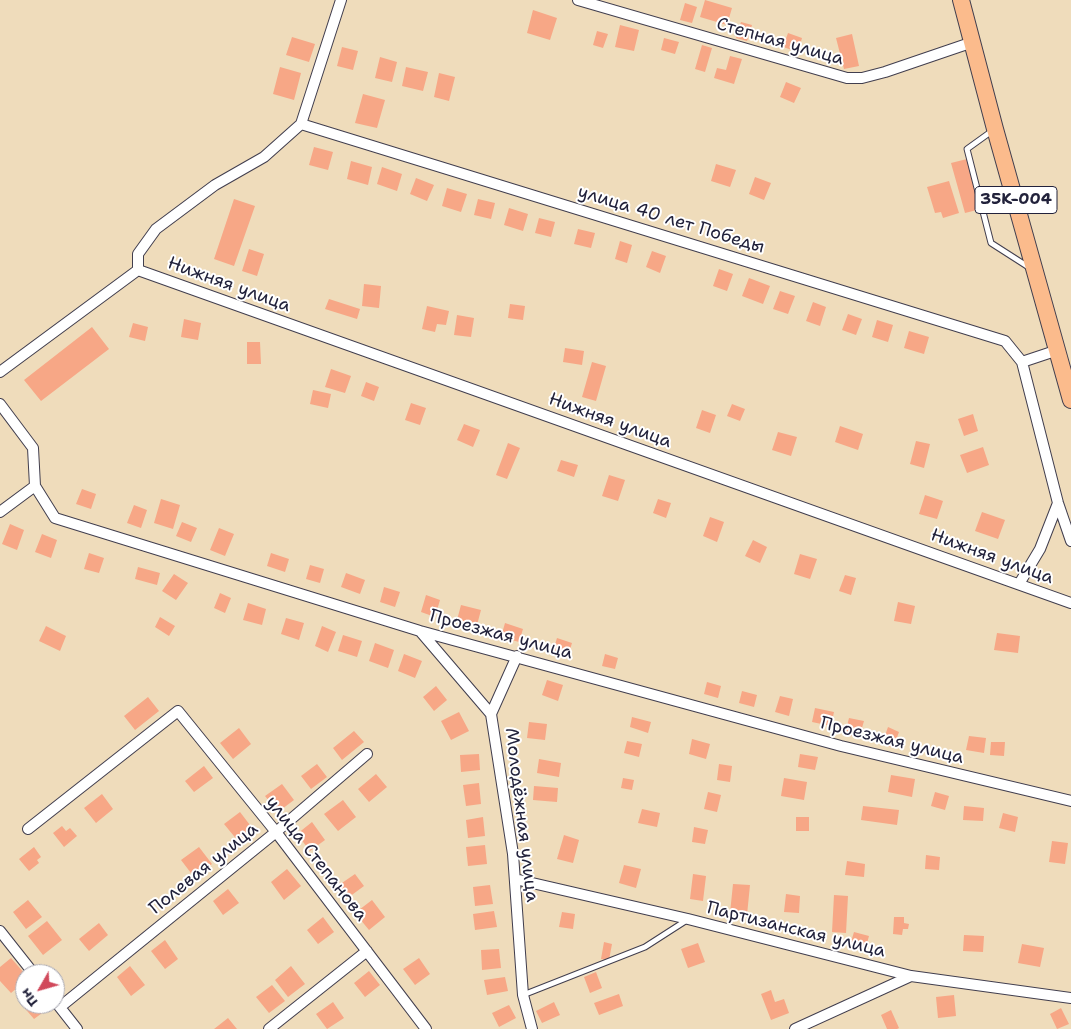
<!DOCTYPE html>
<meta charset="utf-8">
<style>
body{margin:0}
#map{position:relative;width:1071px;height:1029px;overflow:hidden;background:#efdcbb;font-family:"Shantell Sans",sans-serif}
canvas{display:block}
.north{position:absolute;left:15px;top:964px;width:50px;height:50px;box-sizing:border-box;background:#fff;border:1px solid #a7a7b1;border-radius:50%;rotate:232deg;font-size:14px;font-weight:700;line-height:20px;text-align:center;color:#22223b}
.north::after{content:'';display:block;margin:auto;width:18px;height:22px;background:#d1495b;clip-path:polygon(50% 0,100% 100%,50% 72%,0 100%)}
</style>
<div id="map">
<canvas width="1071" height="1029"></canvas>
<div class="north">Пн</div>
</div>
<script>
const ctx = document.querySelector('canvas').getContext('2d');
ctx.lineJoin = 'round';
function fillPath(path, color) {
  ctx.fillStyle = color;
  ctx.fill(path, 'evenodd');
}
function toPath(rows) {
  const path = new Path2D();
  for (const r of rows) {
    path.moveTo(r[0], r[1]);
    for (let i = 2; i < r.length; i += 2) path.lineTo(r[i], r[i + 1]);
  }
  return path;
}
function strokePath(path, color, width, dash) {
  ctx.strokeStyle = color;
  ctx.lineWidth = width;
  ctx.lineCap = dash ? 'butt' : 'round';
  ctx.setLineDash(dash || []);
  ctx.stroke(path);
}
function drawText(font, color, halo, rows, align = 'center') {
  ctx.font = font + ' "Shantell Sans",sans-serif';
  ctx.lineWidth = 4;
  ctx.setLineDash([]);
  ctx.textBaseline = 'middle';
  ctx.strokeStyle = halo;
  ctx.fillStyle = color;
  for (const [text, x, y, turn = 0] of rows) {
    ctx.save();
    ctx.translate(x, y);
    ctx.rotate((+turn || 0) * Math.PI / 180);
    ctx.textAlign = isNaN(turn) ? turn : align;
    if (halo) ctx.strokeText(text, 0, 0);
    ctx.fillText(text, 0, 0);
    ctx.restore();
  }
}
fillPath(toPath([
 [705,0,732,8,727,25,700,17],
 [685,3,697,7,692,23,680,20],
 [533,10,557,18,550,40,527,33],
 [741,22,752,25,747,41,736,38],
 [620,25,639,30,634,51,615,47],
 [597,31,608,34,603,48,593,45],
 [788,33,802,38,798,52,783,47],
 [852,34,859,66,844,69,836,38],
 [292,37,315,44,309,62,286,55],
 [664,38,679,42,675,54,661,50],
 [702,45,712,48,705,72,695,69],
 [342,47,358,51,353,70,337,66],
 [730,56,742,59,734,84,714,78,717,68,726,70],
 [380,57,397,62,392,82,375,78],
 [280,67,301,73,294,100,273,94],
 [406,67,428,72,423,91,402,86],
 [439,73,455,77,449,101,434,97],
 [786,82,801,88,794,103,780,97],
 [363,94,385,100,377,128,355,123],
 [314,147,333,152,328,170,309,165],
 [967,159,981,209,965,213,951,163],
 [351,161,372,167,368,185,347,179],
 [716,164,736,170,730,187,711,181],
 [382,167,402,174,397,191,377,184],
 [755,177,771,183,764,200,749,194],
 [416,178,434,185,427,201,410,194],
 [949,181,959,213,943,218,941,212,935,213,927,187],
 [447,188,467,194,461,212,442,206],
 [234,199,255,206,234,266,214,259],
 [478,199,495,203,491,219,474,215],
 [509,208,528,214,523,231,504,225],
 [539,218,555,222,551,237,535,233],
 [578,229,595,233,591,248,574,244],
 [620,241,632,245,627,263,615,259],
 [249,249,264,254,257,276,242,271],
 [652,251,666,256,660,273,646,267],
 [719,269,733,274,727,291,713,286],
 [749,278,770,286,763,304,742,296],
 [364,284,381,286,379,308,362,306],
 [780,291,795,296,788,314,773,309],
 [329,299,360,309,357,319,325,309],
 [813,302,826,307,820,326,806,321],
 [510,304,525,306,523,320,508,318],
 [427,306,449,311,446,325,437,324,435,332,422,329],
 [848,314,862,319,856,335,842,330],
 [457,315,474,318,471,337,454,335],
 [184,319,201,323,198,340,181,337],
 [877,320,893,325,888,342,872,337],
 [133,323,148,327,145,341,129,337],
 [92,327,109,349,41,401,24,380],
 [909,331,929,337,924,354,904,348],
 [247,342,260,342,261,364,247,364],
 [565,348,584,351,582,365,563,362],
 [592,362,606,366,596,401,582,397],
 [331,369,351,376,345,393,325,387],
 [366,382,379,387,374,401,361,396],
 [313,390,331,394,328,408,310,404],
 [411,403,426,408,420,425,405,420],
 [732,404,745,409,740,421,727,416],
 [702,410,716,415,710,433,696,428],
 [973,414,978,431,964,436,958,419],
 [464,424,480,430,473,447,457,440],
 [840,426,863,434,858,450,835,442],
 [778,432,797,437,791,456,772,450],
 [916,441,930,444,924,468,910,464],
 [508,443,520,448,507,479,496,475],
 [983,447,989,465,967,473,960,455],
 [561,460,578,465,574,477,557,471],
 [609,475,625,480,618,501,602,496],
 [82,489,96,494,91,509,76,504],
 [925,495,943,501,937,519,919,514],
 [161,499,180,505,173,529,154,523],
 [658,499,671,503,666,518,653,513],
 [134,505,147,510,141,528,127,523],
 [982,512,1005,520,998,539,975,531],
 [710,517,724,522,717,542,703,536],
 [182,522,197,528,191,542,176,536],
 [10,524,24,530,17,550,2,544],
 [219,528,234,534,225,556,210,550],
 [42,534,57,540,51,558,35,552],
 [753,540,767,547,760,563,745,556],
 [89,553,104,558,99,573,84,569],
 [271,553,289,559,285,572,267,566],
 [800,554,817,559,810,579,794,574],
 [310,565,324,569,320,583,306,579],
 [138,567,160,573,157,585,135,579],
 [346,573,365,580,360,594,341,587],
 [174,574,188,583,176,600,162,591],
 [845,575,856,578,851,595,839,591],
 [384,587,400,592,395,607,380,602],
 [220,593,231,598,225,613,214,608],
 [426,595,440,600,435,617,421,612],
 [898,602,915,606,911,624,894,621],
 [248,603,266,609,262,625,243,620],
 [461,605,481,610,477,625,457,620],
 [160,617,175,626,169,636,155,627],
 [286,618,304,623,299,640,281,634],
 [505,623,523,629,519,642,501,637],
 [46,626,66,636,60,651,39,641],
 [322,626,336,632,328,652,315,646],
 [997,633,1020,636,1018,653,994,650],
 [343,635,362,641,357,657,338,651],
 [557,638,572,643,568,656,553,651],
 [375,643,394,650,388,668,369,661],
 [404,654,422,661,415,678,398,671],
 [605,654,618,658,615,669,602,666],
 [547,680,563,685,558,701,542,695],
 [707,682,721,686,718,698,704,694],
 [436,686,447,700,434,711,423,697],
 [742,691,757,695,754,707,739,703],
 [780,696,793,699,789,716,775,712],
 [148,697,159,711,135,730,124,716],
 [815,708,834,712,831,726,812,722],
 [459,712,469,731,451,740,441,721],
 [632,717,651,722,648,733,630,727],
 [849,718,864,721,859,738,845,734],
 [529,722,547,724,545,740,527,738],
 [888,727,899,732,893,748,882,744],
 [239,728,251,744,233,759,220,743],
 [354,731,364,742,342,760,333,748],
 [969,736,986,738,984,753,966,750],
 [692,739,710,744,706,759,689,754],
 [627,741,642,744,639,757,624,753],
 [991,742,1005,742,1004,756,990,755],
 [479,754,480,770,461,772,460,755],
 [800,754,818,757,815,770,798,767],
 [539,759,561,763,559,777,537,773],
 [317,764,327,777,311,789,301,776],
 [719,764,732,766,730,782,717,780],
 [204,766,213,778,194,792,185,781],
 [376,774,387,787,369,802,358,789],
 [891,775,915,779,912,797,888,792],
 [623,778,634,780,632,790,621,788],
 [784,778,807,782,804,800,781,796],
 [479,783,481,804,466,806,463,785],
 [282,784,294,800,278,812,265,796],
 [534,786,558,788,557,802,533,800],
 [708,792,721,795,717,812,704,809],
 [935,792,949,796,945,810,931,806],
 [102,794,113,809,96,823,84,808],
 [343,800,356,817,338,831,324,814],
 [863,806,899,810,897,825,861,820],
 [964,806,984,808,983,821,963,820],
 [642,809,660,813,657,827,638,823],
 [240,812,253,829,238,841,224,824],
 [1003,813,1018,817,1015,832,999,828],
 [483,817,485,836,468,838,466,820],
 [796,817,809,817,809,831,796,831],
 [312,822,325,840,310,851,297,834],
 [62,826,66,831,70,828,77,836,64,847,53,833],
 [694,827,708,830,705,844,692,842],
 [564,835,579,840,573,863,557,859],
 [1052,841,1068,843,1065,864,1049,862],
 [485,845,487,864,468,866,466,847],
 [34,847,41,857,37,860,39,863,29,871,19,859],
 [199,847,212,864,194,877,181,860],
 [926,855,940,857,939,870,925,869],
 [847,861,865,864,864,877,845,875],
 [624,865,641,869,636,888,619,883],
 [287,869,301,886,284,900,271,882],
 [355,874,364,886,345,900,336,887],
 [693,874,706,876,703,901,690,899],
 [733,884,750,885,747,915,730,913],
 [490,885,493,904,475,906,473,887],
 [228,889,239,903,223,915,213,901],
 [786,894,800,896,799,913,784,912],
 [834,895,848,896,846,933,832,932],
 [28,900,42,917,26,929,13,912],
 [372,900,385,917,369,930,355,913],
 [494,911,497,927,475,930,473,914],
 [562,912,575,914,573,929,559,927],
 [323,917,334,932,318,944,307,930],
 [894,917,904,917,904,923,909,924,908,929,903,929,902,935,893,934],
 [47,921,62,940,43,955,28,936],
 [99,923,108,935,89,951,79,939],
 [854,932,869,936,865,950,850,945],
 [964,935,984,936,983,952,963,951],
 [165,940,178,959,165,969,151,951],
 [604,942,612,944,609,960,601,959],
 [698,943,705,962,688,968,681,949],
 [1022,944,1044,948,1040,967,1018,963],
 [499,949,501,968,482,970,481,950],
 [11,958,25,974,25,981,11,993,0,981,0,967],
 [419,958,430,974,415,985,403,969],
 [130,966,145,985,131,996,117,977],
 [291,966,305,984,288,997,275,980],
 [369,971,380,985,365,997,354,983],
 [596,972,602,988,590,993,584,977],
 [505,977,508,991,487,995,484,980],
 [272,985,285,1001,269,1013,256,997],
 [771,990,775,1002,784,999,789,1013,771,1020,761,994],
 [619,994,623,1006,599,1015,594,1003],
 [954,995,956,1016,938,1018,936,997],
 [25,1002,46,1004,49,1008,34,1019,22,1005],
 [333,1002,344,1018,327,1029,316,1014],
 [554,1002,560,1015,542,1023,536,1011],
 [509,1005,516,1018,499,1027,492,1013],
 [1061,1008,1069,1024,1057,1029,1050,1014],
 [891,1010,899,1028,897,1029,887,1029,881,1015],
 [228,1018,237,1029,214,1029]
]), '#f7a786');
const service = toPath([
 [992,131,967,149,991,243,1030,268],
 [523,995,645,947,687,920]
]);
const minor = toPath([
 [578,0,847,78,862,78,885,72,973,42],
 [301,124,1005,341,1022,362,1058,503,1071,541],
 [138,270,1071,603],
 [1022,362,1058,350],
 [0,372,138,270,138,254,156,229,215,185,264,157,301,124,341,0],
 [0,404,33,448,35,486,55,518,420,631,841,746,1071,801],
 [0,512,35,486],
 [1019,584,1040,549,1058,503],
 [420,631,491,714,513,854,523,995,532,1029],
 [491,714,517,656],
 [28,829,178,711,276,832,426,1029],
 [515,879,688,919,911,976,1071,998],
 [0,931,34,974],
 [55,1001,77,1029],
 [60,1007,276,832,367,754],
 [269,1029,367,951],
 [795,1029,911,976]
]);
const primary = toPath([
 [961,0,995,129,1071,400]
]);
strokePath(service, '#413e4e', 7);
strokePath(minor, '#413e4e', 12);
strokePath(primary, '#413e4e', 18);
strokePath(service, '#fff', 5);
strokePath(minor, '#fff', 10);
strokePath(primary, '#fbbb8c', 16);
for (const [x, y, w] of [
 [1016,200,82]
]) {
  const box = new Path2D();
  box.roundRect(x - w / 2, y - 13.5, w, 27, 4);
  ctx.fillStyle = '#fff';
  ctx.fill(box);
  strokePath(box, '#22223b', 1);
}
drawText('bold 16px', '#22223b', null, [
 ["35К-004",1016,200]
]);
drawText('18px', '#22223b', '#fff', [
 ["Степная улица",780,42,16],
 ["улица 40 лет Победы",671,220,17],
 ["Нижняя улица",229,285,20],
 ["Нижняя улица",610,421,20],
 ["Нижняя улица",992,557,20],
 ["Проезжая улица",501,635,15],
 ["Проезжая улица",892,741,14],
 ["Молодёжная улица",521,815,83],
 ["улица Степанова",316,859,52],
 ["Полевая улица",204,869,-39],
 ["Партизанская улица",796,930,14]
]);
</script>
